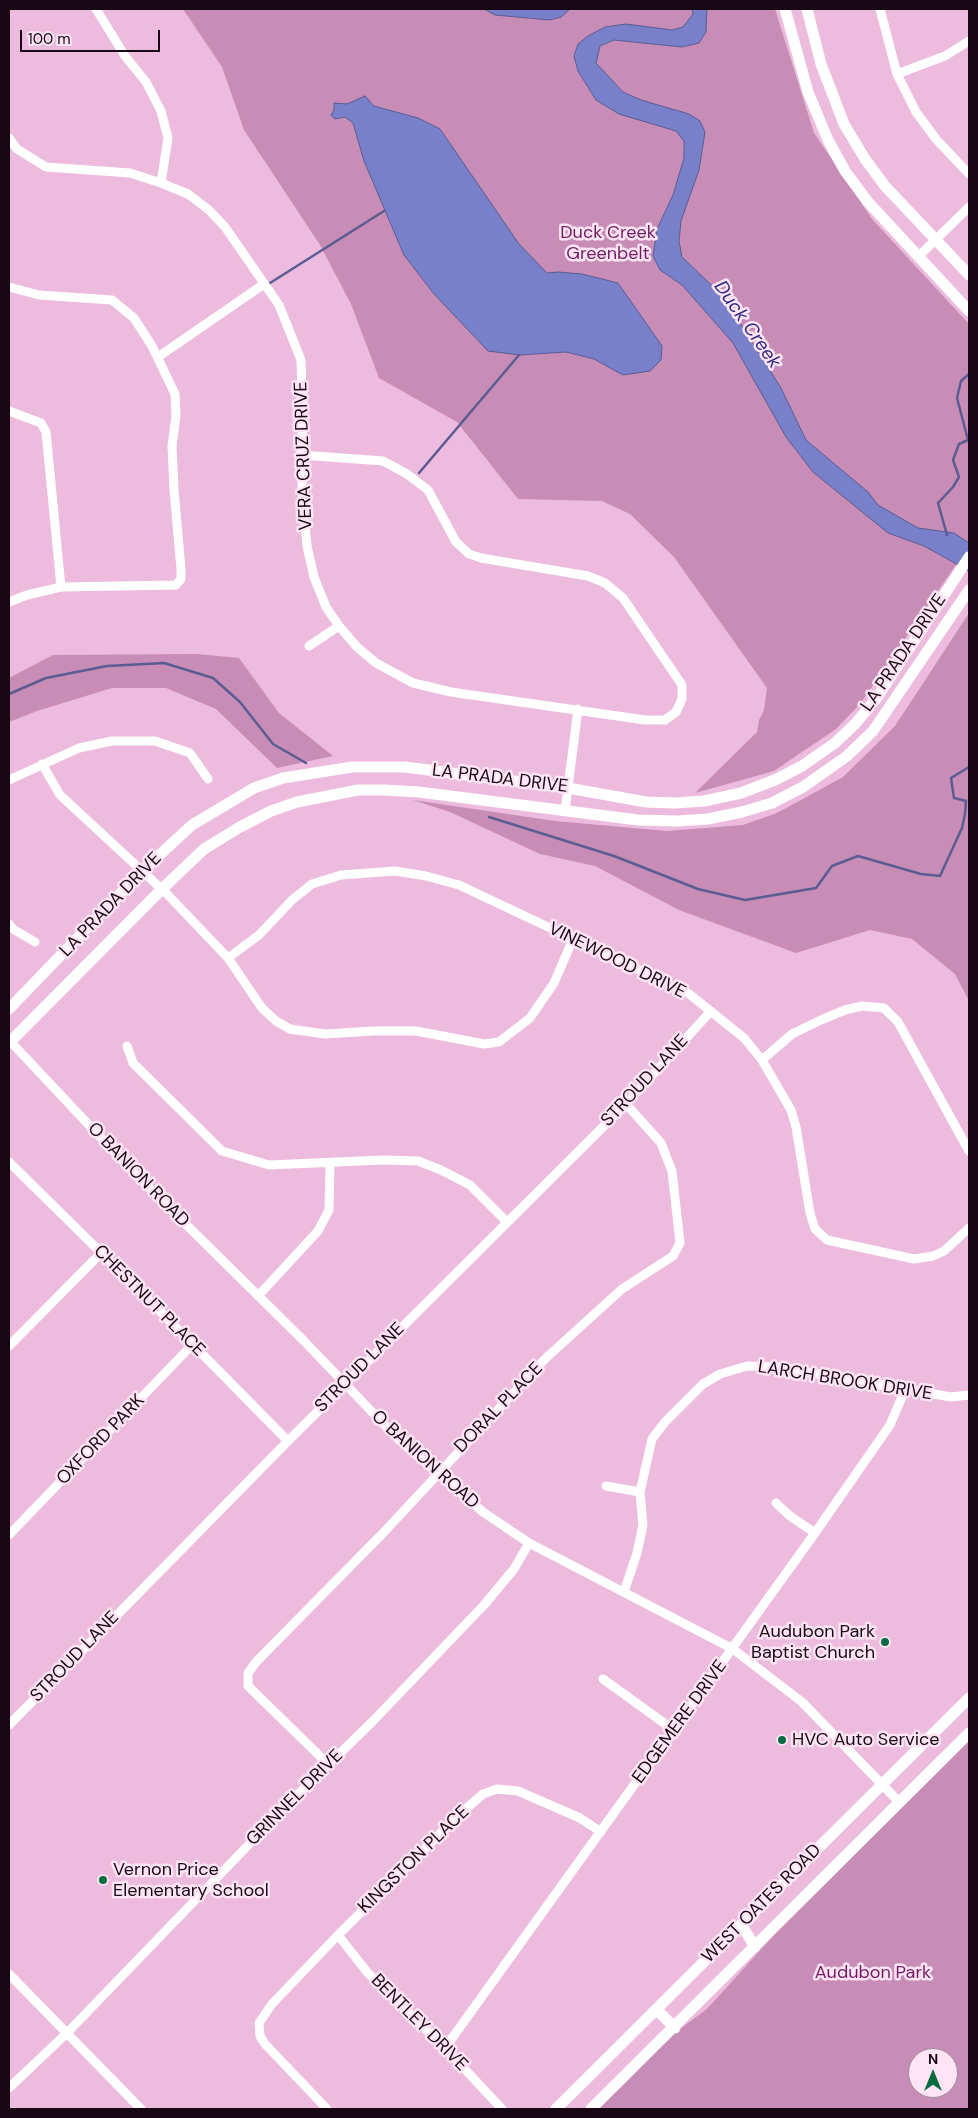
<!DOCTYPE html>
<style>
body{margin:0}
#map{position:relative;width:978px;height:2118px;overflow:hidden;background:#ecbbdd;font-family:"DM Sans",sans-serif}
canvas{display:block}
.frame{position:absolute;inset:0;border:10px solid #180814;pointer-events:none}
.north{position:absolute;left:908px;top:2048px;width:50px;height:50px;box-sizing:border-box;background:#fee4f5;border:1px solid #a28c9b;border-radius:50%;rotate:0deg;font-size:14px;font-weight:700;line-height:20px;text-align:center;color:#180814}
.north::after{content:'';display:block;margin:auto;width:18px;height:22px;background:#066c41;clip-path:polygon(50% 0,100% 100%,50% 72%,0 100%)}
.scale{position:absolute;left:20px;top:30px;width:140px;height:22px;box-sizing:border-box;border:2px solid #180814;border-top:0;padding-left:6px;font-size:15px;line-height:18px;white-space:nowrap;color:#180814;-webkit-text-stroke:4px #fee4f5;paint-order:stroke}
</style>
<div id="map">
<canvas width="978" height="2118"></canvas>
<div class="frame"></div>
<div class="north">N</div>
<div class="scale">100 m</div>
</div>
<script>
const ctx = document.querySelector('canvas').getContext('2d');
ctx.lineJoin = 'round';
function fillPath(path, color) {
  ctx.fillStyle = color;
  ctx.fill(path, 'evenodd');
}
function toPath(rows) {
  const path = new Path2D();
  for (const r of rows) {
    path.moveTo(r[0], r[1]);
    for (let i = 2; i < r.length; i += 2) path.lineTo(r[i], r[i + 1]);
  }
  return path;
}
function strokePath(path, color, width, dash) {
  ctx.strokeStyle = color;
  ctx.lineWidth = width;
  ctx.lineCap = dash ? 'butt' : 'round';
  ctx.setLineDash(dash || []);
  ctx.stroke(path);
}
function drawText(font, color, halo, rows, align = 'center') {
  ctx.font = font + ' "DM Sans",sans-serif';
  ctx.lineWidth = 5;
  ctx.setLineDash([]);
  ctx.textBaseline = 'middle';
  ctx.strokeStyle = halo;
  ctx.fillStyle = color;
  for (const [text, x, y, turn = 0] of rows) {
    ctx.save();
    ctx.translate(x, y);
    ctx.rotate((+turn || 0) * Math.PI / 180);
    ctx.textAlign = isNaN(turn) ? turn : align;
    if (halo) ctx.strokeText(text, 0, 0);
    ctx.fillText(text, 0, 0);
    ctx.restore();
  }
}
fillPath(toPath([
 [183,9,775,9,814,133,872,219,969,324,969,546,860,704,836,729,774,771,695,793,757,732,759,720,764,710,767,688,674,557,630,514,602,501,518,499,457,422,379,378,351,304,320,245,244,130,222,67],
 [969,613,969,1001,955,974,912,939,870,930,796,953,679,910,595,866,540,854,450,812,413,800,555,821,667,831,743,825,777,813,843,777,895,726],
 [197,654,239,658,279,713,333,756,277,768,216,709,166,688,112,688,37,711,9,722,9,678,53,655],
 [969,1741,969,2109,595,2109,676,2032,707,2009,774,1935],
 [918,2058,948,2058,948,2088,918,2088]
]), '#c78db6');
const water = toPath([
 [484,9,570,9,561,17,550,20,495,15,484,9],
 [692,9,707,9,706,32,699,43,682,47,614,40,600,46,596,63,623,92,641,100,689,114,700,121,705,132,699,170,681,221,679,241,682,257,731,304,740,323,781,388,806,440,868,492,878,505,918,528,954,533,969,543,969,571,924,546,888,533,813,472,786,437,733,343,682,285,660,270,653,256,657,229,673,195,684,158,684,141,676,131,619,114,596,100,578,71,574,56,578,44,588,36,605,27,626,24,672,30,683,27,693,14,692,9],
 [365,96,374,106,418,118,440,129,519,244,547,273,558,272,582,274,618,283,662,346,661,360,650,371,623,375,594,359,566,352,520,355,488,351,434,294,404,255,364,161,353,123,345,117,335,119,331,115,334,110,334,103,347,104,365,96]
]);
fillPath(water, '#7780c9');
strokePath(water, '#5a5c93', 1);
strokePath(toPath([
 [270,283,384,211],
 [419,473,519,355],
 [947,535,938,503,953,487,959,477,953,460,959,444,968,440,957,398,961,381,969,374],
 [9,694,46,678,107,666,164,663,213,678,240,702,273,744,306,763],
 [489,817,614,856,698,889,745,900,816,888,832,866,858,856,921,874,940,876,962,828,965,814,966,801,954,798,951,778,969,767]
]), '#5a5c93', 2.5);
strokePath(toPath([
 [96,9,125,56,146,82,161,111,168,138,161,183],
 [880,9,897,74,916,112,936,139,969,174],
 [897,74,945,56,969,41],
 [9,138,17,149,46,167,130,173,161,183,188,194,209,210,225,227,279,305,301,360,303,420,301,455,303,505,307,546,314,577,326,607,339,626,357,647,376,663,413,683,451,692,645,720,665,720,676,712,682,699,682,685,623,598,605,583,588,576,481,558,469,554,456,542,428,490,407,474,383,461,301,455],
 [919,256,969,207],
 [9,287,39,295,112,300,134,318,152,346,175,394,176,415,172,446,174,490,181,569,181,579,176,585,61,587,27,595,9,602],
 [158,357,264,284],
 [9,411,41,423,46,432,61,587],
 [309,646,339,626],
 [42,764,60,795,167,894,228,958,262,1008,276,1021,290,1029,325,1034,373,1031,416,1031,484,1044,499,1042,530,1018,554,983,573,939],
 [9,780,79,748,112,741,155,741,190,753,208,779],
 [565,811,578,709],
 [9,924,13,929,35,942],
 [228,958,259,935,292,900,312,884,341,875,395,871,426,876,459,885,688,993,744,1038,762,1060,791,1110,796,1127,810,1213,815,1229,827,1240,914,1259,933,1256,944,1251,969,1228],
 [9,1040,135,1174,304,1341,398,1439,483,1512,529,1543,733,1649,802,1702,900,1803],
 [127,1046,133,1063,222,1151,269,1165,383,1160,418,1161,441,1170,470,1185,507,1222],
 [762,1060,792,1034,821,1020,845,1010,862,1006,884,1008,898,1022,969,1151],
 [9,1162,145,1296,288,1441],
 [258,1296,318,1231,329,1210,330,1164],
 [9,1346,101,1253],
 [606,1486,640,1492],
 [776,1503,790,1516,815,1533],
 [9,1535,192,1345],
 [624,1592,637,1553,643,1525,640,1492,652,1439,665,1422,703,1384,720,1374,747,1366,777,1367,951,1397,969,1395],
 [603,1679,675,1731],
 [9,1725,288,1441,626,1104,711,1011],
 [329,1765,248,1686,248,1673,256,1662,385,1531,546,1358,622,1289,673,1256,680,1243,672,1171,661,1143,626,1104],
 [338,1935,367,1972,445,2048,502,2109],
 [9,1974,141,2109],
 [445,2048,815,1533,890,1425,905,1390],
 [9,2088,67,2033,285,1807,374,1720,484,1605,514,1569,529,1543],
 [327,2109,265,2044,260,2036,259,2023,272,2004,338,1935,460,1814,483,1794,497,1789,518,1791,580,1818,601,1832]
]), '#fff', 9);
strokePath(toPath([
 [785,9,808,92,828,140,845,171,868,202,969,311],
 [807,9,821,64,844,124,865,159,885,186,969,275],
 [9,1009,141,872,192,825,254,788,283,778,352,767,405,767,568,788,646,802,675,803,704,801,741,793,775,780,802,766,835,743,855,724,876,699,969,557],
 [9,1043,162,889,204,849,240,827,271,811,297,802,358,790,384,790,419,792,638,820,678,821,708,819,742,812,772,803,803,787,847,756,873,731,969,590],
 [741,1924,755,1947],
 [656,2009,675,2028],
 [556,2109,969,1698],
 [591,2109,969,1733]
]), '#fff', 11);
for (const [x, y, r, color] of [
 [885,1642,5,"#066c41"],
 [782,1740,5,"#066c41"],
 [103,1880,5,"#066c41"]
]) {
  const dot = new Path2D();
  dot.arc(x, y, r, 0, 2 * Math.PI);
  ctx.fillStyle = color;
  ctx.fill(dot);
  strokePath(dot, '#fee4f5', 2);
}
drawText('18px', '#721c60', '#fee4f5', [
 ["Duck Creek",608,233],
 ["Greenbelt",608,254],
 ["Audubon Park",873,1973]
]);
drawText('18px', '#180814', '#fee4f5', [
 ["VERA CRUZ DRIVE",304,456,-92],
 ["LA PRADA DRIVE",904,653,-56],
 ["LA PRADA DRIVE",500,779,7],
 ["LA PRADA DRIVE",111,905,-46],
 ["VINEWOOD DRIVE",617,961,26],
 ["STROUD LANE",645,1081,-47],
 ["O BANION ROAD",138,1175,46],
 ["CHESTNUT PLACE",149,1301,45],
 ["STROUD LANE",360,1368,-45],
 ["LARCH BROOK DRIVE",845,1381,9],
 ["DORAL PLACE",499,1408,-46],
 ["OXFORD PARK",101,1440,-46],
 ["O BANION ROAD",425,1460,42],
 ["STROUD LANE",75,1657,-46],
 ["EDGEMERE DRIVE",680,1722,-54],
 ["GRINNEL DRIVE",295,1798,-45],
 ["KINGSTON PLACE",414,1860,-44],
 ["WEST OATES ROAD",762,1904,-45],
 ["BENTLEY DRIVE",419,2023,45]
]);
drawText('18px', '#180814', '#fee4f5', [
 ["Audubon Park",875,1632,"right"],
 ["Baptist Church",875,1653,"right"],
 ["HVC Auto Service",792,1740],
 ["Vernon Price",113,1870],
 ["Elementary School",113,1891]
], 'left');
drawText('italic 19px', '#2e2b82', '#fee4f5', [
 ["Duck Creek",747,325,55]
]);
</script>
